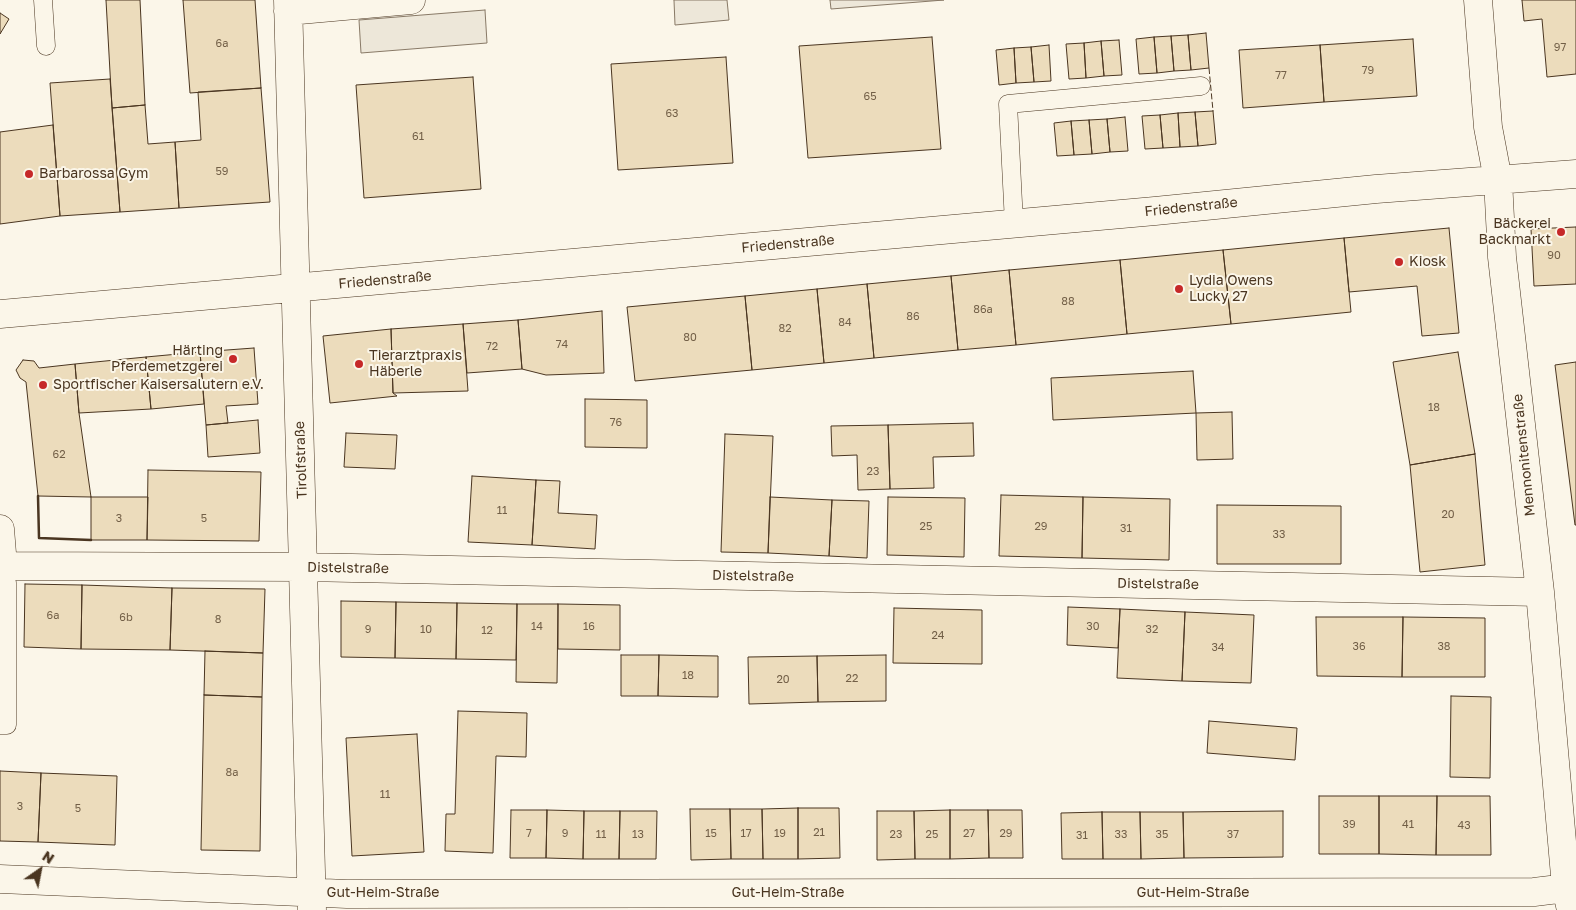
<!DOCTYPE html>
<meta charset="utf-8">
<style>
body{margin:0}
#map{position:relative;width:1576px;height:910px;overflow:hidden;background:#fbf6e9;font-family:"Golos Text",sans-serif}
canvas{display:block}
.north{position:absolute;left:15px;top:845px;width:50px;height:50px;-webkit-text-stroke:4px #fbf6e9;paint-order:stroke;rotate:33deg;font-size:14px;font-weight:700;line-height:20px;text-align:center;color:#4a3520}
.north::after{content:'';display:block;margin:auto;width:18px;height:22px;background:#4a3520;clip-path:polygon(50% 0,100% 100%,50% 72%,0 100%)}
</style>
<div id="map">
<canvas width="1576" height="910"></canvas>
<div class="north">N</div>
</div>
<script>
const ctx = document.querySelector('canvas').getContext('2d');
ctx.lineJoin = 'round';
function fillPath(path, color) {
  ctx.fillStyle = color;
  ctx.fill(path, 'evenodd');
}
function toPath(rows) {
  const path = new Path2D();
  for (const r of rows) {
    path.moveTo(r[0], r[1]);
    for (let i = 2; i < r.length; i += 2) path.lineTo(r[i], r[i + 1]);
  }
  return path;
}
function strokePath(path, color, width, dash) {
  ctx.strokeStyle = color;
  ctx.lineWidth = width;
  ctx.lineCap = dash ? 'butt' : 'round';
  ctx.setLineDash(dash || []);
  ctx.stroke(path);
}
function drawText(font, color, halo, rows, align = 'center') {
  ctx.font = font + ' "Golos Text",sans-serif';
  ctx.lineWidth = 4;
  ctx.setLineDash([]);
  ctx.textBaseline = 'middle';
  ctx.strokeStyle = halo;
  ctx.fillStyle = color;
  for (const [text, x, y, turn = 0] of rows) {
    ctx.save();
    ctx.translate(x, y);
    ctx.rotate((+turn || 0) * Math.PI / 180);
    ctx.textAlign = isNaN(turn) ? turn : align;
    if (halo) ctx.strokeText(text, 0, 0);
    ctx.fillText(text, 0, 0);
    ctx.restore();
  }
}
const parking = toPath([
 [674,0,727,0,729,20,675,25,674,0],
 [830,0,944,0,831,9,830,0],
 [485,10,487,43,361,53,359,20,485,10]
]);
fillPath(parking, '#ede7d9');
strokePath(parking, '#887966', 1);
const building = toPath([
 [106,0,140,0,145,105,112,108,106,0],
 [183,0,255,0,261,88,190,93,183,0],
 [1522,0,1576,0,1576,74,1547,77,1542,19,1524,21,1522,0],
 [0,13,9,19,0,34,0,13],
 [1206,33,1209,68,1191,70,1188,35,1206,33],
 [1188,35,1191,70,1174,71,1171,36,1188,35],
 [1171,36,1174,71,1157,73,1154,37,1171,36],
 [932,37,941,149,808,158,799,46,932,37],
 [1154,37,1157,73,1139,74,1136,39,1154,37],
 [1413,39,1417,96,1324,102,1320,45,1413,39],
 [1119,40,1122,75,1104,76,1101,41,1119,40],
 [1101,41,1104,76,1086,78,1084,43,1101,41],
 [1084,43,1086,78,1069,79,1066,44,1084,43],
 [1049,45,1051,81,1034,82,1031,47,1049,45],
 [1320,45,1324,102,1243,108,1239,50,1320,45],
 [1031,47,1034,82,1016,83,1014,48,1031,47],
 [1014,48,1016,83,999,85,996,50,1014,48],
 [726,57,733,163,618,170,611,64,726,57],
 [473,77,481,189,364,198,356,85,473,77],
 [110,79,120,212,60,216,50,83,110,79],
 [261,88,270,202,179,208,175,142,201,140,198,92,261,88],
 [145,105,148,144,175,142,179,208,120,212,112,108,145,105],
 [1213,111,1216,144,1198,146,1195,112,1213,111],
 [1195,112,1198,146,1180,147,1178,113,1195,112],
 [1178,113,1180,147,1163,148,1160,115,1178,113],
 [1160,115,1163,148,1145,149,1142,116,1160,115],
 [1125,117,1128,151,1110,152,1107,119,1125,117],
 [1107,119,1110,152,1092,154,1089,120,1107,119],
 [1089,120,1092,154,1074,155,1071,121,1089,120],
 [1071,121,1074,155,1057,156,1054,123,1071,121],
 [53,125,60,216,0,224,0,132,53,125],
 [1576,227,1576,284,1534,286,1531,229,1576,227],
 [1449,228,1459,333,1422,336,1417,286,1349,292,1344,238,1449,228],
 [1344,238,1351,312,1231,324,1223,250,1344,238],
 [1223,250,1231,324,1127,334,1120,260,1223,250],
 [1120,260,1127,334,1016,345,1009,270,1120,260],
 [1009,270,1016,345,958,350,951,276,1009,270],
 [951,276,958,350,874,358,867,284,951,276],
 [867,284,874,358,824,363,817,289,867,284],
 [817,289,824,363,752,370,745,296,817,289],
 [745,296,752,370,635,381,627,307,745,296],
 [602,311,604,373,546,375,522,369,518,320,602,311],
 [518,320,522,369,467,373,463,324,518,320],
 [463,324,468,391,393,393,391,329,463,324],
 [391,329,393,393,397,396,330,403,323,336,391,329],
 [254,348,258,404,226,406,228,423,206,425,200,352,254,348],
 [200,352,204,404,151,409,146,357,200,352],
 [1458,352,1475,454,1410,465,1393,362,1458,352],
 [146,357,151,409,79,413,75,364,146,357],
 [23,360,34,361,39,368,75,364,79,413,91,497,38,496,26,382,20,378,16,370,23,360],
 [1576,362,1576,525,1575,525,1555,365,1576,362],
 [1193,371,1196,413,1053,420,1051,378,1193,371],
 [585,399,647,400,647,448,585,447,585,399],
 [1232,412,1233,459,1197,460,1196,413,1232,412],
 [258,420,260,453,208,457,206,425,258,420],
 [973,423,974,456,933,457,934,488,890,489,888,425,973,423],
 [888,425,890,489,858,490,857,455,832,456,831,426,888,425],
 [346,433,397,435,395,469,344,467,346,433],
 [725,434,773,436,768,553,721,552,725,434],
 [1475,454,1485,565,1420,572,1410,465,1475,454],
 [148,470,261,472,259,541,147,540,148,470],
 [472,476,536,480,532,545,468,542,472,476],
 [536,480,560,481,558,513,597,515,595,549,532,545,536,480],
 [1001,495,1083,497,1082,558,999,556,1001,495],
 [91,497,148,497,147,540,91,540,91,497],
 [770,497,832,500,829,556,768,553,770,497],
 [888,497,965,498,964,557,887,555,888,497],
 [1083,497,1170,499,1169,560,1082,558,1083,497],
 [832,500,869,501,867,558,829,556,832,500],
 [1217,505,1341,506,1341,564,1217,564,1217,505],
 [25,584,82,585,81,649,24,647,25,584],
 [82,585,172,588,170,650,81,649,82,585],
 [172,588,265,589,263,653,170,650,172,588],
 [341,601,396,602,395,658,341,657,341,601],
 [396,602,457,603,456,659,395,658,396,602],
 [457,603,517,604,516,660,456,659,457,603],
 [517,604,558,604,557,683,516,682,517,604],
 [558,604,620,605,620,650,558,649,558,604],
 [1068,607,1120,609,1118,648,1067,645,1068,607],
 [894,608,982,610,982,664,893,663,894,608],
 [1120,609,1185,612,1182,681,1117,678,1120,609],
 [1185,612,1254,615,1251,683,1182,681,1185,612],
 [1316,617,1403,617,1402,677,1317,676,1316,617],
 [1403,617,1485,618,1485,677,1402,677,1403,617],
 [205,651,263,653,262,697,204,695,205,651],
 [621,655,659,655,658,696,621,696,621,655],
 [659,655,718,656,718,697,658,696,659,655],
 [886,655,886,701,818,702,817,656,886,655],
 [817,656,818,702,749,704,748,657,817,656],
 [204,695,262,697,260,851,201,850,204,695],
 [1451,696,1491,697,1490,778,1450,777,1451,696],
 [458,711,527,713,526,757,496,756,493,853,445,851,446,814,455,814,458,711],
 [1209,721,1297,728,1295,760,1207,753,1209,721],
 [417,734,424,852,352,856,346,738,417,734],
 [0,771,41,773,38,842,0,841,0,771],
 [41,773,117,776,115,845,38,842,41,773],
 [1319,796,1379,796,1379,854,1319,854,1319,796],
 [1379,796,1437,796,1436,855,1379,854,1379,796],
 [1437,796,1490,796,1491,855,1436,855,1437,796],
 [798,808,798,859,763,859,762,809,798,808],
 [798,808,839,808,840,858,798,859,798,808],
 [690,809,730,809,731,859,691,860,690,809],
 [730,809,762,809,763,859,731,859,730,809],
 [511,810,547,810,546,858,510,858,511,810],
 [547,810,584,811,583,859,546,858,547,810],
 [950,810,950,859,915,859,914,811,950,810],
 [950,810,988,810,989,858,950,859,950,810],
 [988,810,1022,810,1023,858,989,858,988,810],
 [584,811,620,811,619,859,583,859,584,811],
 [620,811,657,811,656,859,619,859,620,811],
 [877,811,914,811,915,859,877,860,877,811],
 [1283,811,1283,857,1184,858,1183,812,1283,811],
 [1102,812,1103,859,1062,859,1061,813,1102,812],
 [1102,812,1140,812,1141,859,1103,859,1102,812],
 [1140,812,1183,812,1184,858,1141,859,1140,812]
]);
fillPath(building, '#ecdcbc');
strokePath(building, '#4a3520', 1);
const lane = toPath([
 [43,0,46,46],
 [1014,223,1008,104,1201,86],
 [0,725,7,725,7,583,3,566]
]);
const street = toPath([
 [288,0,312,910],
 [1478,0,1488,127,1498,180,1502,257,1540,592,1566,887,1571,910],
 [288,11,411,0],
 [0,314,1155,211,1376,189,1576,174],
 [0,529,3,566,303,567,1540,592],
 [0,879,347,894,1534,892,1576,887]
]);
strokePath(lane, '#4a3520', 19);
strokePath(street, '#4a3520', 29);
strokePath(lane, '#fbf6e9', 18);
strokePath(street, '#fbf6e9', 28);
strokePath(toPath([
 [1209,68,1213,111]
]), '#4a3520', 1, [6, 2.5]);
strokePath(toPath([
 [38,496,39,538,91,540]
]), '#4a3520', 2.5);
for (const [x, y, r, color] of [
 [29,174,5,"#c62828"],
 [1561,232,5,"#c62828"],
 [1399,262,5,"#c62828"],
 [1179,289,5,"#c62828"],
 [233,359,5,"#c62828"],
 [359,364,5,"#c62828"],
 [43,385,5,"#c62828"]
]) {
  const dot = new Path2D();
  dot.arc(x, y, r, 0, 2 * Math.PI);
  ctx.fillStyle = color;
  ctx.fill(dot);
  strokePath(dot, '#fbf6e9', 2);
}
drawText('11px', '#725f47', null, [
 ["6a",222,44],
 ["97",1560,48],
 ["79",1368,71],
 ["77",1281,76],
 ["65",870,97],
 ["63",672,114],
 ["61",418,137],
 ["59",222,172],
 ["90",1554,256],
 ["88",1068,302],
 ["86a",983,310],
 ["86",913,317],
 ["84",845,323],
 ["82",785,329],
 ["80",690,338],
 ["74",562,345],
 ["72",492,347],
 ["18",1434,408],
 ["76",616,423],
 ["62",59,455],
 ["23",873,472],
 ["11",502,511],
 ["20",1448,515],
 ["3",119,519],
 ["5",204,519],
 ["25",926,527],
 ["29",1041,527],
 ["31",1126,529],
 ["33",1279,535],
 ["6a",53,616],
 ["6b",126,618],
 ["8",218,620],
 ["14",537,627],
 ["16",589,627],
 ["30",1093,627],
 ["9",368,630],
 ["10",426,630],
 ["32",1152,630],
 ["12",487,631],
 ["24",938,636],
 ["36",1359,647],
 ["38",1444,647],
 ["34",1218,648],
 ["18",688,676],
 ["22",852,679],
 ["20",783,680],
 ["8a",232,773],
 ["11",385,795],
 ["3",20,807],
 ["5",78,809],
 ["39",1349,825],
 ["41",1408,825],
 ["43",1464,826],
 ["21",819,833],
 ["7",529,834],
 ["9",565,834],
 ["15",711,834],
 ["17",746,834],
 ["19",780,834],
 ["27",969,834],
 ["29",1006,834],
 ["11",601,835],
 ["13",638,835],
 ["23",896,835],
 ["25",932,835],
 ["33",1121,835],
 ["35",1162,835],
 ["37",1233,835],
 ["31",1082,836]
]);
drawText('14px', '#4a3520', '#fbf6e9', [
 ["Barbarossa Gym",39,174],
 ["Bäckerei",1551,224,"right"],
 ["Backmarkt",1551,240,"right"],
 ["Kiosk",1409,262],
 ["Lydia Owens",1189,281],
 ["Lucky 27",1189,297],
 ["Härting",223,351,"right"],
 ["Pferdemetzgerei",223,367,"right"],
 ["Tierarztpraxis",369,356],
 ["Häberle",369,372],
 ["Sportfischer Kaisersalutern e.V.",53,385]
], 'left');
drawText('14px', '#4a3520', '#fbf6e9', [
 ["Friedenstraße",1191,207,-6],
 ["Friedenstraße",788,244,-5],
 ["Friedenstraße",385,280,-5],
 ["Mennonitenstraße",1524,455,-96],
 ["Tirolfstraße",301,460,-92],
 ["Distelstraße",348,568,1],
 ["Distelstraße",753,576,1],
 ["Distelstraße",1158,584,1],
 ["Gut-Heim-Straße",383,893],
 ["Gut-Heim-Straße",788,893],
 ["Gut-Heim-Straße",1193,893]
]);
</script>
